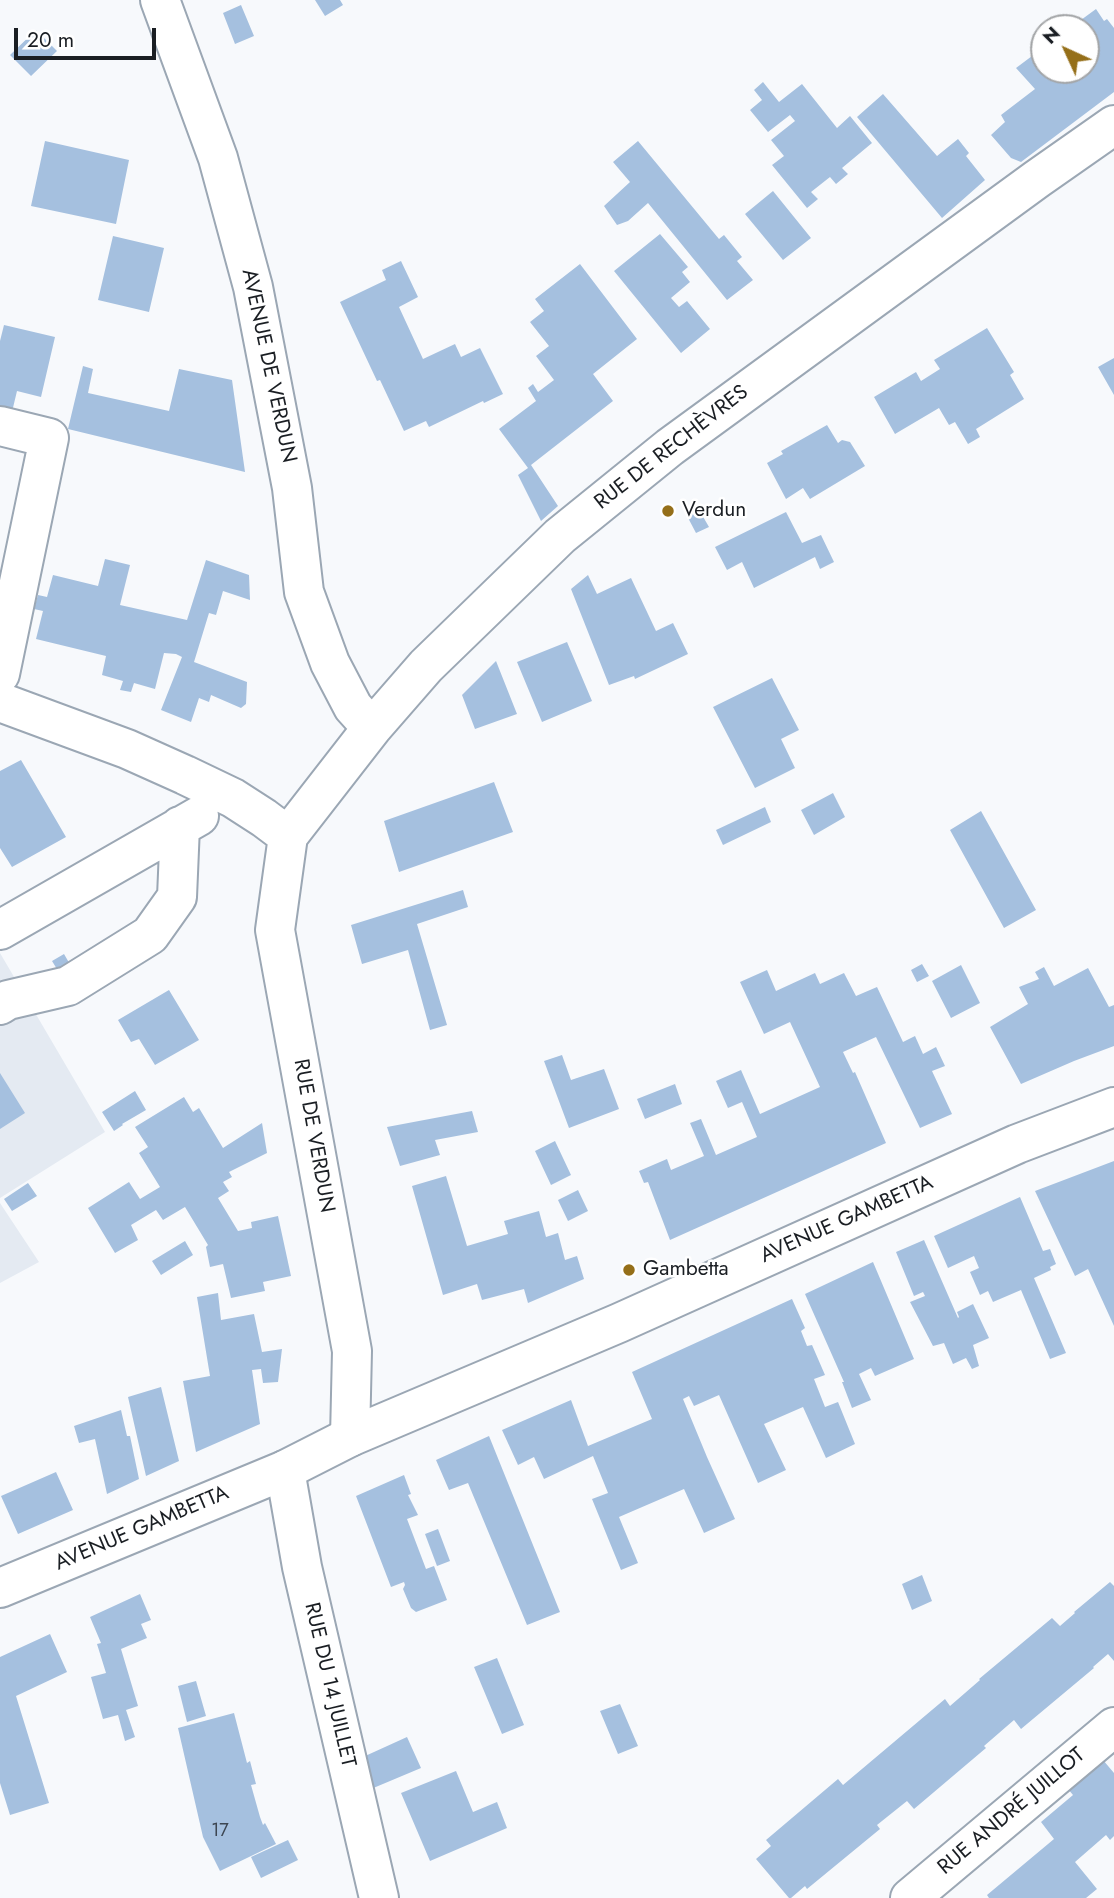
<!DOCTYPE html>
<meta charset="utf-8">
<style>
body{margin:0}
#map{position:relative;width:1114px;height:1898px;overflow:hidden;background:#f7f9fc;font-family:Jost,sans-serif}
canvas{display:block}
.north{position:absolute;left:1030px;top:14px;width:70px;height:70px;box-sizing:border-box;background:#fff;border:2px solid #a3a5a7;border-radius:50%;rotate:315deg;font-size:19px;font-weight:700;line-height:28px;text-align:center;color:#1a1e23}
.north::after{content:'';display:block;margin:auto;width:24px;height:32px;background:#956f19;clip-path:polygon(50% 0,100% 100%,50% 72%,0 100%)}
.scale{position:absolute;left:14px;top:28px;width:142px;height:32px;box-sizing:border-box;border:4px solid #1a1e23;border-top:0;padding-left:9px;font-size:21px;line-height:24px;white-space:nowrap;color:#1a1e23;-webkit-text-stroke:5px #fff;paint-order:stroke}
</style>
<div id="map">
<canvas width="1114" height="1898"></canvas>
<div class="north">N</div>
<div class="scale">20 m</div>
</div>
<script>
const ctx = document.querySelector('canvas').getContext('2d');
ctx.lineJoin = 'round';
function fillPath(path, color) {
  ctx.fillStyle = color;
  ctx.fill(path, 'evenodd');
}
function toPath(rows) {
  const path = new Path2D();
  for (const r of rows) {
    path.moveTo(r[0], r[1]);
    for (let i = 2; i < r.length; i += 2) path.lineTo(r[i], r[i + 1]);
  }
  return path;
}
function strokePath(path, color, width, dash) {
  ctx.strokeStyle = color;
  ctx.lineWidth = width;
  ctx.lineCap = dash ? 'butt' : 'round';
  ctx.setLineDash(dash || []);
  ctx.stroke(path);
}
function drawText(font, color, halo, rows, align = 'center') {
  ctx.font = font + ' Jost,sans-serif';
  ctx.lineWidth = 5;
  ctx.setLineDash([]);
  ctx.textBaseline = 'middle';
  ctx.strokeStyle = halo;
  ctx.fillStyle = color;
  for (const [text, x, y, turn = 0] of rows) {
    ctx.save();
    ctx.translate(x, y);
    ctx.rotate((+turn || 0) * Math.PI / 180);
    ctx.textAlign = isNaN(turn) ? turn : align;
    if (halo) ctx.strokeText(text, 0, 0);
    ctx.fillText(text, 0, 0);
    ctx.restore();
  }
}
fillPath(toPath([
 [0,953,105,1132,0,1198],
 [0,1203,39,1262,0,1283]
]), '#e4eaf2');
fillPath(toPath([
 [315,0,340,0,343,5,325,16],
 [241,5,254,36,235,44,223,13],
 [1096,9,1104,21,1107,19,1114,28,1114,92,1021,162,1011,158,991,135,1005,122,1001,115,1035,89,1016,68,1044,47,1044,70,1086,70,1086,28,1070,28],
 [36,30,57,51,31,76,10,55],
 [763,82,779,102,802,84,837,128,850,116,872,143,842,168,848,174,836,184,830,177,811,192,818,199,807,208,772,165,784,156,771,140,795,121,790,115,768,132,750,110,762,100,754,90],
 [883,94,937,156,958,139,969,153,966,156,985,180,942,218,857,117],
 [45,141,129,160,116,224,31,206],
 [638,141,719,239,724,235,742,257,737,261,753,280,727,300,648,203,628,221,617,225,604,206,630,182,613,162],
 [773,191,811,238,783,260,745,214],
 [660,234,688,267,682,272,690,282,671,298,679,307,687,301,710,329,681,353,614,271],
 [113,236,164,248,149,312,98,300],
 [401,261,418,297,399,307,423,359,455,344,461,357,480,348,503,394,484,403,483,401,429,427,426,421,404,431,380,380,377,381,340,302,386,280,382,270],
 [580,264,637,339,593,374,613,401,531,465,558,506,541,521,518,475,528,468,499,429,536,401,528,388,533,384,538,392,554,380,536,356,549,346,530,322,544,311,535,299],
 [4,325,55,337,41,397,17,391,11,416,0,414,0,341],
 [987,328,1014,372,1010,375,1024,399,976,429,980,437,968,444,955,422,949,425,939,408,895,434,874,397,916,372,921,381,940,369,934,360],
 [1114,358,1114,395,1098,367],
 [83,366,93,369,88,393,169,411,179,369,232,380,245,472,68,429],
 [827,425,838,443,842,440,850,442,865,466,810,499,803,488,786,499,767,463,783,454,781,451],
 [698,508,709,527,696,533,686,514],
 [786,512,802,543,821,535,834,562,820,569,815,557,754,588,742,562,727,570,715,547],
 [105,559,130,565,120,605,187,620,206,560,249,575,250,600,223,591,216,615,209,613,194,662,247,682,246,704,241,708,211,695,209,702,199,698,191,722,161,710,182,657,176,654,164,653,155,689,134,683,131,692,120,690,123,681,102,675,106,656,36,639,43,611,34,609,38,595,47,597,53,575,98,586],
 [588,575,597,594,631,578,656,631,673,623,688,654,635,679,634,676,609,685,571,589],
 [567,642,592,701,542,722,517,662],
 [496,661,517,714,475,729,462,695],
 [772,678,799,730,781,739,795,768,755,788,713,707],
 [21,760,66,837,12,867,0,848,0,771],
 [494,782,513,832,399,872,384,821],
 [833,793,845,817,814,835,801,810],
 [765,807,771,822,723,845,716,830],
 [981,811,1036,910,1004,928,950,830],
 [463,890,468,907,417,924,447,1025,430,1030,408,950,362,964,351,925],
 [64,954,71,966,60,974,52,961],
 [922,964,929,976,917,982,911,970],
 [961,965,980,1003,951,1018,932,981],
 [1044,967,1054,986,1088,968,1109,1007,1114,1005,1114,1046,1074,1061,1021,1084,990,1027,1028,1004,1019,987,1039,979,1035,972],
 [767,970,776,991,815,973,820,984,844,973,856,996,877,987,903,1042,915,1036,923,1054,936,1047,945,1066,932,1071,952,1114,920,1128,876,1037,843,1052,853,1073,855,1072,886,1143,670,1240,648,1182,644,1183,639,1171,667,1159,671,1170,704,1156,690,1123,701,1119,716,1155,757,1137,742,1102,728,1108,716,1081,741,1070,760,1114,820,1087,790,1022,764,1034,740,982],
 [169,990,199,1040,155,1065,139,1039,131,1042,118,1020],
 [562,1055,571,1080,604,1069,619,1109,569,1128,544,1061],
 [0,1073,25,1113,0,1129],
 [675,1084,682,1104,645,1119,637,1099],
 [135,1091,146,1110,122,1124,123,1125,114,1131,102,1112],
 [184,1097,193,1112,199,1108,223,1148,262,1123,267,1153,229,1172,232,1177,223,1182,229,1191,218,1198,238,1231,252,1228,251,1222,278,1216,291,1276,263,1282,265,1291,231,1298,223,1264,210,1267,206,1247,208,1245,185,1207,163,1220,156,1210,131,1225,138,1240,115,1253,88,1208,129,1182,140,1199,160,1187,139,1153,148,1147,135,1127],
 [472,1111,478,1132,435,1140,440,1155,400,1166,387,1127],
 [555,1141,571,1175,551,1185,535,1151],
 [1114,1161,1114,1326,1088,1269,1075,1276,1035,1191],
 [446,1176,467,1246,508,1234,504,1221,539,1211,546,1237,558,1233,565,1260,577,1256,584,1279,528,1303,524,1289,482,1300,477,1284,443,1295,412,1186],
 [28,1183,37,1196,12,1211,4,1199],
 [578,1190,588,1211,568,1221,558,1200],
 [1020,1197,1043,1251,1050,1249,1056,1264,1050,1267,1051,1270,1034,1278,1066,1353,1050,1359,1021,1290,993,1302,988,1291,980,1295,970,1272,979,1268,974,1256,948,1268,934,1236],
 [924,1240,958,1318,959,1317,957,1312,973,1304,989,1338,973,1345,979,1366,972,1369,966,1358,953,1364,944,1343,933,1346,910,1302,925,1296,923,1292,914,1296,896,1252],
 [185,1241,193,1255,161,1275,152,1261],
 [873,1262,914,1359,875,1376,871,1368,859,1374,871,1400,852,1408,842,1382,844,1382,805,1294],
 [218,1293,221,1320,254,1314,262,1352,282,1349,278,1382,263,1383,261,1369,252,1370,260,1424,196,1452,183,1381,210,1376,197,1297],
 [792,1299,805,1328,801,1331,807,1346,812,1345,825,1375,814,1379,825,1407,838,1402,855,1444,826,1458,803,1407,764,1424,786,1470,758,1483,719,1395,694,1406,689,1396,683,1399,707,1457,735,1519,704,1533,684,1489,619,1517,638,1563,621,1570,592,1499,608,1493,593,1456,544,1479,534,1457,518,1465,502,1430,571,1400,588,1446,652,1419,632,1372],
 [161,1387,179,1461,146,1476,128,1397],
 [121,1410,127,1436,130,1436,139,1479,107,1494,95,1439,79,1443,74,1426],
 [489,1436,560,1612,527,1625,468,1483,449,1490,436,1460],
 [56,1472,73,1510,18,1534,1,1496],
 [404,1475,411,1494,408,1495,418,1515,407,1519,426,1569,434,1566,447,1600,416,1612,411,1608,403,1589,405,1585,404,1582,391,1587,356,1496],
 [438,1529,450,1561,437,1566,425,1534],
 [922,1575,932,1601,912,1610,902,1584],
 [1110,1582,1114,1586,1114,1661,1108,1654,1093,1667,1094,1668,1021,1729,1014,1720,984,1746,986,1748,914,1809,907,1801,877,1825,880,1829,807,1889,805,1886,791,1898,789,1898,756,1859,771,1846,766,1840,838,1779,843,1785,945,1699,950,1706,980,1680,979,1679,1052,1618,1060,1626,1075,1613,1074,1612],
 [140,1594,151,1620,141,1624,147,1638,121,1649,138,1706,126,1710,135,1737,125,1741,118,1715,103,1719,91,1677,106,1673,97,1644,101,1643,90,1617],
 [50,1634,67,1672,16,1696,49,1803,10,1815,0,1783,0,1657],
 [497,1658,524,1725,502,1734,474,1667],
 [196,1681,206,1716,187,1722,178,1686],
 [620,1704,638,1746,618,1754,600,1711],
 [234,1713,247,1763,250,1761,256,1784,251,1785,260,1817,263,1825,265,1823,276,1844,220,1871,203,1837,178,1728],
 [407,1737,421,1768,371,1789,363,1757],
 [1103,1760,1114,1773,1114,1836,1110,1840,1106,1835,1075,1862,1097,1889,1086,1898,989,1898,987,1895,1054,1839,1041,1822,1073,1795,1068,1789],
 [456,1771,473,1812,497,1802,507,1828,430,1861,401,1793],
 [288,1840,298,1860,261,1878,251,1857]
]), '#a5c0df');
const minor = toPath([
 [160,0,218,158,253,287,292,488,304,592,330,663,353,707,372,728],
 [0,426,49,438,0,674],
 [0,702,127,749,185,775,233,798,264,818,288,836],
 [0,930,199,816],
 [0,1005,8,1000,68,986,150,935,177,897,180,826],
 [350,1437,352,1351,275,930,288,836,372,728,426,666,560,536,670,447,1037,179,1114,125],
 [285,1470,302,1567,379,1898],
 [910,1898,1114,1727]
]);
const major = toPath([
 [0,1588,285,1470,350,1437,619,1323,1017,1144,1114,1107]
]);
strokePath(minor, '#9ba7b4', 42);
strokePath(major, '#9ba7b4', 42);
strokePath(minor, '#fff', 38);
strokePath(major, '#fff', 38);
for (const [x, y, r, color] of [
 [668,511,7,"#956f19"],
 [629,1270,7,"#956f19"]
]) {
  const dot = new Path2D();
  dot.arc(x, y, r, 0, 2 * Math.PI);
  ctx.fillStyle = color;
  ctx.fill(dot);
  strokePath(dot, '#fff', 2.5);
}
drawText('18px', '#3d4652', null, [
 ["17",220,1832]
]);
drawText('21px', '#1a1e23', '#fff', [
 ["AVENUE DE VERDUN",268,366,78],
 ["RUE DE RECHÈVRES",672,448,-38],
 ["RUE DE VERDUN",313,1136,80],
 ["AVENUE GAMBETTA",847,1220,-24],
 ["AVENUE GAMBETTA",142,1529,-23],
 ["RUE DU 14 JUILLET",329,1685,77],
 ["RUE ANDRÉ JUILLOT",1012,1812,-40]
]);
drawText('21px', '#1a1e23', '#fff', [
 ["Verdun",682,511],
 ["Gambetta",643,1270]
], 'left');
</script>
